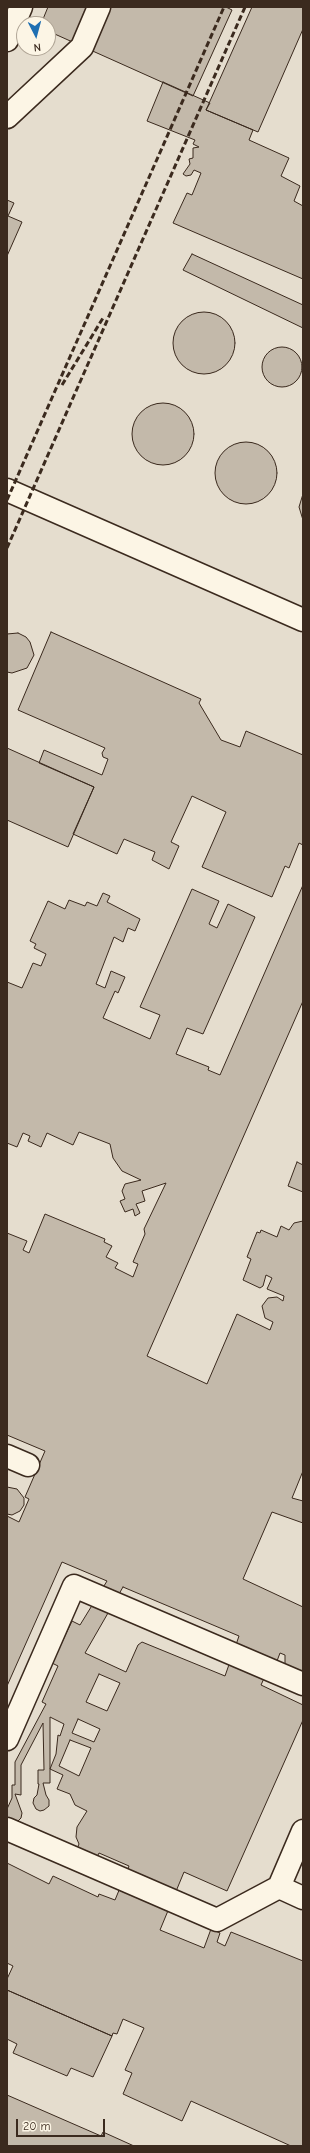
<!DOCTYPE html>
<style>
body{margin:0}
#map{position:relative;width:310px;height:2153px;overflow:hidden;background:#f4eddd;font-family:"Comic Neue",sans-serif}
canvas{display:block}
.frame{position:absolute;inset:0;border:8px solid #3b2a1e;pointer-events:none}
.north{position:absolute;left:16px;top:16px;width:40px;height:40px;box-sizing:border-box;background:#fcf5e5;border:1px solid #afa495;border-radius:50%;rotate:174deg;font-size:11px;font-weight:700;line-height:16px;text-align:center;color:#3b2a1e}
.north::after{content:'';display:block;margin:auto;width:14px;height:18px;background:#1f6fb2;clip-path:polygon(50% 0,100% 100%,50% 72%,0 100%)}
.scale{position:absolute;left:16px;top:2119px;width:89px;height:18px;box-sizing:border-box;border:2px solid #3b2a1e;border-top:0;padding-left:5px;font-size:12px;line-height:14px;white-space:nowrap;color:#3b2a1e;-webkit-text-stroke:3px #fcf5e5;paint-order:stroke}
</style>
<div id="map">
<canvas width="310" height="2153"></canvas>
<div class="frame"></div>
<div class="north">N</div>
<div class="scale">20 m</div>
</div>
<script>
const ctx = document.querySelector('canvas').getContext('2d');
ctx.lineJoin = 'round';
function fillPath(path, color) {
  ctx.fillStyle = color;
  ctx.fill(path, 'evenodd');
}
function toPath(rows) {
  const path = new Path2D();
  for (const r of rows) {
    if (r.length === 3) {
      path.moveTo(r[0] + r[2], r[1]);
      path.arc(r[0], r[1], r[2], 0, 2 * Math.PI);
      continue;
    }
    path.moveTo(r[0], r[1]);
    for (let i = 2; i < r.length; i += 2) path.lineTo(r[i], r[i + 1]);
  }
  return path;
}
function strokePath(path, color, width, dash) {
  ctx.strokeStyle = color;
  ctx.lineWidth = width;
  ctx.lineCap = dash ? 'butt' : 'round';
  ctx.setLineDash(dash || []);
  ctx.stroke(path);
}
fillPath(toPath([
 [7,7,303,7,303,2146,7,2146],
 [24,24,48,24,48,48,24,48]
]), '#e5ddce');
const building = toPath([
 [48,7,226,7,232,10,193,96,48,31,48,24,41,24,48,7],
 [252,7,303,7,303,29,258,132,206,110,252,7],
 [163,82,210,103,206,110,253,130,249,140,289,158,281,176,300,186,294,201,303,206,303,279,173,223,187,193,192,195,201,173,194,170,191,175,186,176,183,174,190,164,189,159,193,158,193,148,199,147,193,144,195,140,147,121,163,82],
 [7,200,14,203,8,216,22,222,7,256,7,200],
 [192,254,303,305,303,328,183,270,192,254],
 [204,343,31],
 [282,367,20],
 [163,434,31],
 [246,473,31],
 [303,494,303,520,299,507,303,494],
 [51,632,201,699,199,703,221,740,240,747,246,731,303,755,303,845,299,843,289,868,285,866,272,897,202,867,226,812,192,796,171,842,179,846,169,869,152,860,155,852,124,839,117,854,73,834,94,787,39,763,44,750,102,775,108,759,103,757,102,753,105,748,18,710,51,632],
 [18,633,26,637,30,642,34,655,27,668,12,673,7,672,7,634,18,633],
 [7,748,94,787,68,847,7,820,7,748],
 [303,885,303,1001,147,1356,207,1384,237,1314,270,1330,273,1322,265,1318,262,1306,268,1298,277,1297,283,1301,284,1296,267,1289,272,1278,266,1275,263,1286,260,1288,243,1280,251,1259,247,1257,257,1232,260,1233,261,1230,277,1237,281,1226,289,1230,294,1223,303,1221,303,1471,292,1498,303,1501,303,1523,272,1512,243,1579,303,1607,303,1674,285,1667,285,1655,280,1653,271,1677,266,1674,261,1685,303,1705,303,1720,227,1891,184,1872,160,1930,204,1948,211,1929,220,1933,217,1942,225,1946,231,1932,303,1961,303,2146,291,2146,191,2101,182,2121,123,2094,132,2073,125,2070,144,2028,123,2019,117,2034,113,2033,112,2036,7,1990,7,1979,13,1966,7,1963,7,1863,49,1884,53,1876,98,1897,99,1894,115,1900,129,1866,99,1853,96,1859,76,1851,79,1844,76,1837,77,1827,87,1811,75,1805,70,1794,57,1789,63,1775,50,1769,56,1754,58,1735,60,1736,64,1724,50,1717,50,1783,43,1783,46,1795,49,1800,49,1806,44,1810,40,1811,36,1809,33,1803,34,1798,37,1795,39,1784,38,1784,38,1770,44,1770,43,1723,21,1765,21,1795,15,1794,22,1813,21,1818,16,1823,7,1821,7,1809,12,1798,12,1785,15,1785,15,1762,46,1704,42,1702,58,1666,52,1663,72,1621,80,1625,107,1581,62,1562,7,1686,7,1516,19,1522,29,1499,25,1497,45,1451,7,1435,7,1233,27,1241,23,1250,29,1253,45,1214,105,1239,104,1242,112,1246,106,1257,118,1263,115,1268,133,1277,138,1264,133,1262,145,1234,144,1229,166,1183,142,1191,145,1201,136,1204,140,1213,135,1216,133,1209,125,1212,120,1201,125,1199,122,1191,125,1184,141,1180,122,1171,113,1158,110,1144,79,1132,73,1145,47,1133,41,1147,28,1141,30,1136,23,1133,17,1147,7,1143,7,982,22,988,33,963,41,966,46,954,34,948,36,944,30,941,48,901,65,909,69,900,85,906,87,902,97,906,103,893,110,896,107,902,140,919,135,931,128,928,123,942,114,937,96,984,105,988,111,971,125,977,118,993,115,991,103,1018,150,1039,160,1015,140,1007,192,889,219,901,209,924,217,928,228,904,255,917,203,1034,187,1028,176,1054,209,1067,208,1070,220,1075,303,885],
 [123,1587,239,1636,225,1676,142,1642,138,1645,126,1672,85,1653,123,1587],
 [99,1674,120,1683,107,1711,86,1702,99,1674],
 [78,1719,100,1729,94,1742,72,1733,78,1719],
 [70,1740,91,1748,79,1776,59,1766,70,1740],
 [297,1162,303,1165,303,1192,288,1186,297,1162],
 [7,1487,17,1489,24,1498,24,1505,20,1511,12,1515,7,1514,7,1487],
 [7,1990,112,2036,93,2077,71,2068,67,2076,13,2053,17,2044,7,2039,7,1990],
 [7,2095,101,2136,103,2132,134,2146,7,2146,7,2095]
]);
fillPath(building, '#c3b9aa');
strokePath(building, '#3b2a1e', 1);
const minor = toPath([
 [7,40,21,7],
 [7,117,82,47,99,7],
 [7,490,303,620],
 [7,1456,28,1465],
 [7,1739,74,1586,303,1684],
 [7,1829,217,1920,279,1887,303,1831],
 [279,1887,303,1898]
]);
strokePath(minor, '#3b2a1e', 25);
strokePath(minor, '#fcf5e5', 22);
strokePath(toPath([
 [62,385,103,318],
 [7,500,224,7],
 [7,548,245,7]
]), '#3b2a1e', 3, [6, 3]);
</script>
